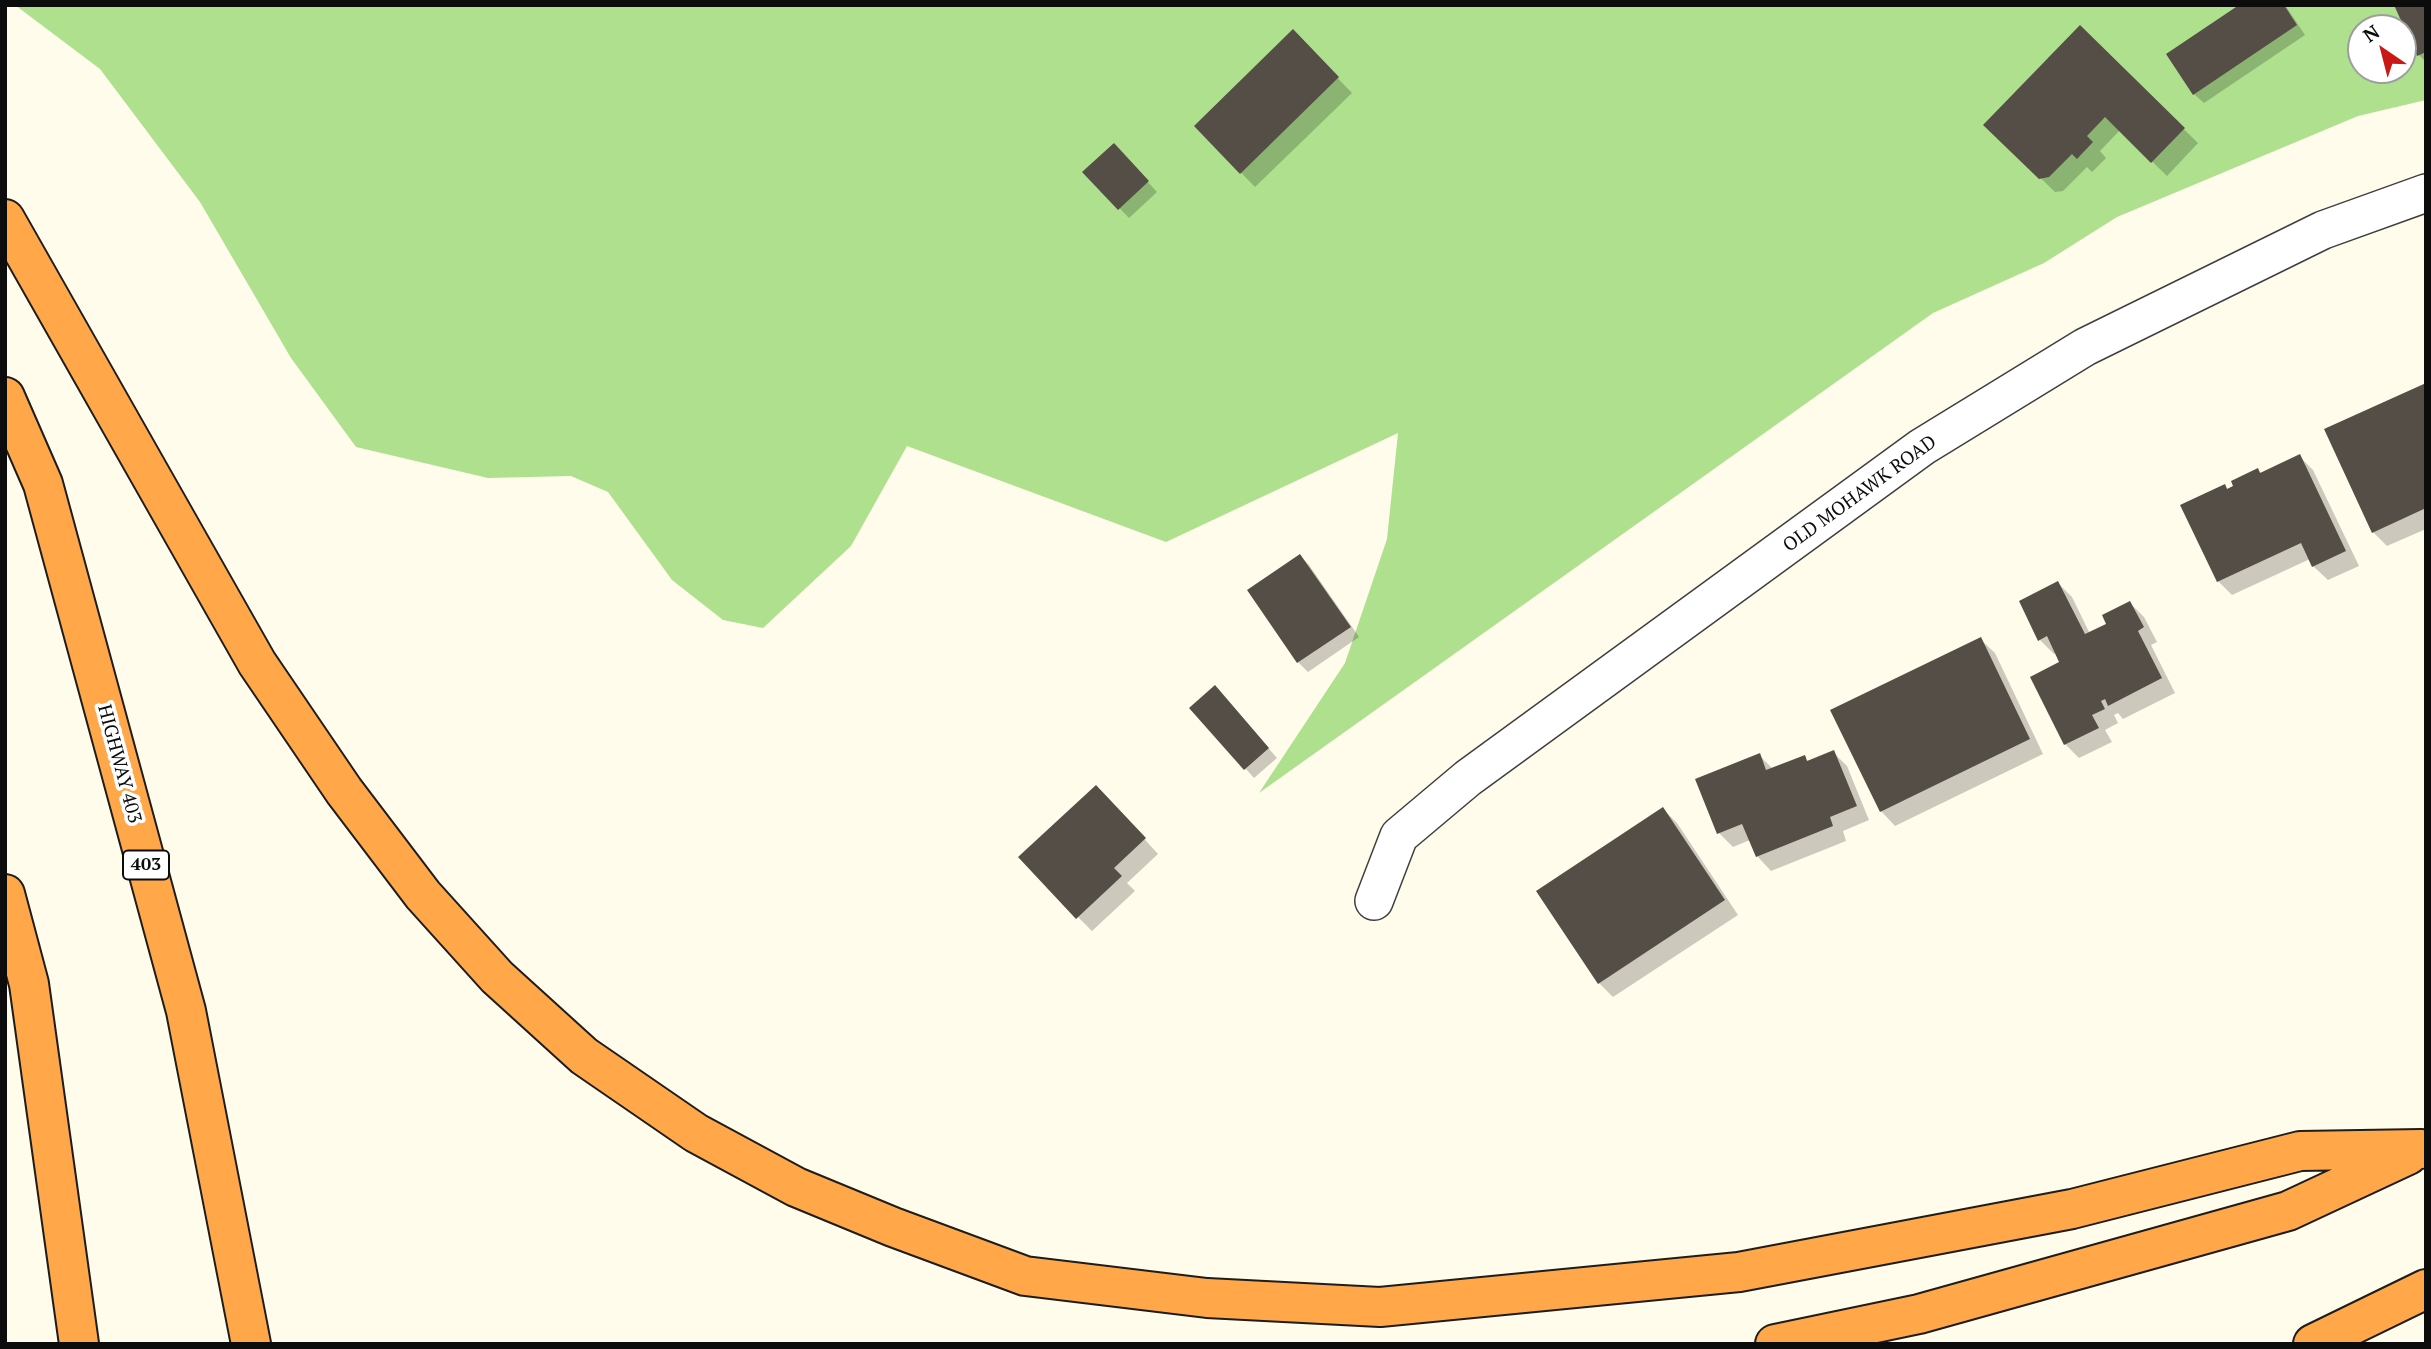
<!DOCTYPE html>
<style>
body{margin:0}
#map{position:relative;width:2431px;height:1349px;overflow:hidden;background:#fffceb;font-family:"PT Serif",serif}
canvas{display:block}
.frame{position:absolute;inset:0;border:7px solid #0c0c0c;pointer-events:none}
.north{position:absolute;left:2347px;top:14px;width:70px;height:70px;box-sizing:border-box;background:#fff;border:2px solid #9e9e9e;border-radius:50%;rotate:325deg;font-size:19px;font-weight:700;line-height:28px;text-align:center;color:#0c0c0c}
.north::after{content:'';display:block;margin:auto;width:24px;height:32px;background:#c91816;clip-path:polygon(50% 0,100% 100%,50% 72%,0 100%)}
</style>
<div id="map">
<canvas width="2431" height="1349"></canvas>
<div class="frame"></div>
<div class="north">N</div>
</div>
<script>
const ctx = document.querySelector('canvas').getContext('2d');
ctx.lineJoin = 'round';
function fillPath(path, color) {
  ctx.fillStyle = color;
  ctx.fill(path, 'evenodd');
}
function toPath(rows) {
  const path = new Path2D();
  for (const r of rows) {
    path.moveTo(r[0], r[1]);
    for (let i = 2; i < r.length; i += 2) path.lineTo(r[i], r[i + 1]);
  }
  return path;
}
function strokePath(path, color, width, dash) {
  ctx.strokeStyle = color;
  ctx.lineWidth = width;
  ctx.lineCap = dash ? 'butt' : 'round';
  ctx.setLineDash(dash || []);
  ctx.stroke(path);
}
function drawText(font, color, halo, rows, align = 'center') {
  ctx.font = font + ' "PT Serif",serif';
  ctx.lineWidth = 7;
  ctx.setLineDash([]);
  ctx.textBaseline = 'middle';
  ctx.strokeStyle = halo;
  ctx.fillStyle = color;
  for (const [text, x, y, turn = 0] of rows) {
    ctx.save();
    ctx.translate(x, y);
    ctx.rotate((+turn || 0) * Math.PI / 180);
    ctx.textAlign = isNaN(turn) ? turn : align;
    if (halo) ctx.strokeText(text, 0, 0);
    ctx.fillText(text, 0, 0);
    ctx.restore();
  }
}
fillPath(toPath([
 [15,5,2426,5,2426,100,2358,116,2117,217,2044,263,1933,313,1259,793,1345,663,1387,539,1398,433,1166,542,907,446,851,546,763,628,723,620,672,580,608,492,571,476,488,478,356,447,291,358,200,202,100,69],
 [2361,28,2403,28,2403,70,2361,70]
]), '#aee08e');
fillPath(toPath([
 [2242,5,2285,5,2305,35,2204,103,2194,94],
 [2426,5,2426,62,2419,55],
 [2080,28,2198,143,2167,176,2120,130,2100,151,2106,158,2092,172,2087,167,2063,191,2055,192,1986,125],
 [1293,32,1352,93,1255,187,1196,126],
 [1123,155,1157,192,1129,218,1085,172],
 [2426,385,2426,529,2387,546,2373,532],
 [2299,456,2313,470,2359,566,2328,580,2313,566,2310,559,2232,595,2218,581,2224,486,2229,490,2258,470,2262,474],
 [1300,556,1309,565,1359,637,1308,672,1298,662,1250,591],
 [2058,583,2072,597,2090,634,2108,625,2130,603,2144,617,2157,642,2151,645,2175,693,2123,719,2118,713,2114,715,2118,723,2105,730,2112,742,2079,758,2065,744,2062,663,2057,652,2054,654,2040,640],
 [1980,639,1995,653,2043,754,1895,826,1881,811],
 [1224,697,1277,758,1254,778,1191,708],
 [1833,752,1847,766,1869,820,1843,831,1846,841,1771,871,1757,856,1750,840,1733,847,1719,833,1759,755,1773,769,1804,757,1809,762],
 [1110,801,1158,854,1127,883,1135,891,1092,931,1078,917],
 [1663,809,1677,823,1738,915,1613,997,1599,983]
]), '#0003');
fillPath(toPath([
 [2239,5,2284,5,2297,25,2193,95,2166,54],
 [2394,5,2426,5,2426,52,2417,56],
 [2080,25,2185,128,2151,163,2105,117,2087,136,2093,142,2077,159,2072,154,2049,177,2039,179,1983,125],
 [1293,29,1339,77,1240,174,1194,126],
 [1114,143,1149,181,1118,210,1082,172],
 [2426,383,2426,508,2372,533,2324,429],
 [2300,454,2346,551,2312,567,2301,543,2217,582,2180,505,2225,484,2227,489,2233,486,2231,481,2258,468,2260,473],
 [1300,554,1351,627,1297,663,1247,590],
 [2058,581,2085,634,2106,624,2102,615,2130,601,2144,627,2138,631,2162,678,2108,706,2105,699,2101,701,2105,709,2092,715,2099,728,2064,745,2030,677,2059,662,2047,636,2038,641,2019,601],
 [1981,637,2030,739,1880,812,1830,710],
 [1215,685,1269,748,1244,770,1189,708],
 [1834,750,1857,806,1830,817,1833,826,1756,857,1742,824,1717,834,1695,779,1760,753,1766,770,1805,755,1807,761],
 [1096,785,1146,838,1114,868,1122,876,1076,919,1018,857],
 [1663,807,1725,900,1598,984,1536,891]
]), '#554e47');
const street = toPath([
 [1374,901,1399,836,1468,778,1922,447,2085,347,2323,230,2426,193]
]);
const highway = toPath([
 [5,219,257,663,344,791,423,895,497,977,584,1056,696,1133,796,1187,893,1227,1025,1276,1207,1298,1380,1307,1739,1272,2072,1209,2300,1151,2421,1149],
 [5,397,43,484,186,1011,251,1344],
 [5,894,29,984,79,1344],
 [1775,1344,1919,1314,2288,1211,2408,1155],
 [2313,1344,2426,1289]
]);
strokePath(street, '#3f3f3f', 40);
strokePath(highway, '#1d1d1d', 42);
strokePath(street, '#fff', 37);
strokePath(highway, '#ffa749', 38);
for (const [x, y, w] of [
 [146,865,46]
]) {
  const box = new Path2D();
  box.roundRect(x - w / 2, y - 14.5, w, 29, 5);
  ctx.fillStyle = '#fff';
  ctx.fill(box);
  strokePath(box, '#0c0c0c', 2);
}
drawText('bold 18px', '#0c0c0c', null, [
 ["403",146,865]
]);
drawText('19px', '#0c0c0c', '#fff', [
 ["OLD MOHAWK ROAD",1860,494,-36],
 ["HIGHWAY 403",119,764,75]
]);
</script>
